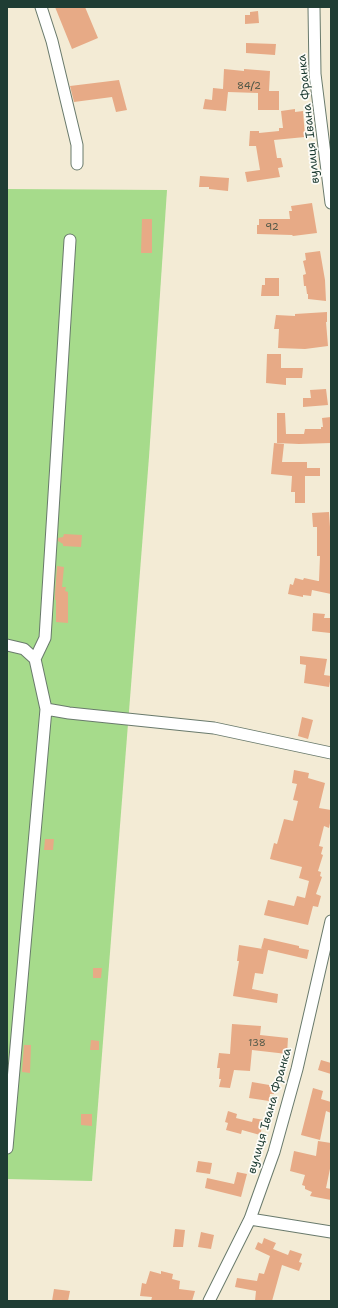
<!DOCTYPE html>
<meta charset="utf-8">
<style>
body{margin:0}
#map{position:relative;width:338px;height:1308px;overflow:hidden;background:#f3ebd5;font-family:"Shantell Sans",sans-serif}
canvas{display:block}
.frame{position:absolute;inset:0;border:8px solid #1f3d34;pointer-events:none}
</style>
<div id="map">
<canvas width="338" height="1308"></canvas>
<div class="frame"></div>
</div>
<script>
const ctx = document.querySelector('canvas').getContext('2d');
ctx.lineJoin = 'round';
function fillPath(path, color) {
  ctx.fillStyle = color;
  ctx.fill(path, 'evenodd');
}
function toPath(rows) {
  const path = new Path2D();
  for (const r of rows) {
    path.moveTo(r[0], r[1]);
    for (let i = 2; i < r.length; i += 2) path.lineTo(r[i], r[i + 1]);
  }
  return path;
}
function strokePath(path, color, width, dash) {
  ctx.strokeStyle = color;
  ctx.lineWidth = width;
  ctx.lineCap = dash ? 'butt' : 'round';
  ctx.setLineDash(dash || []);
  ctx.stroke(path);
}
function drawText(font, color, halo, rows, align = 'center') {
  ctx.font = font + ' "Shantell Sans",sans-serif';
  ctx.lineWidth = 3.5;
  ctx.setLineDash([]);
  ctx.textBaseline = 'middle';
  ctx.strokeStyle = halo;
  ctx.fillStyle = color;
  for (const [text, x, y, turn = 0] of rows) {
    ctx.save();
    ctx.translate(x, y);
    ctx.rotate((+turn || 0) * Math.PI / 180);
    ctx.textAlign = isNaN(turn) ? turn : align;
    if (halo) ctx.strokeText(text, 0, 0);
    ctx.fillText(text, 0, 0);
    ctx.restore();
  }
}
fillPath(toPath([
 [7,189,167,190,149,457,92,1181,7,1179]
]), '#a6db8b');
fillPath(toPath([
 [55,7,85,7,98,38,72,49],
 [258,11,259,23,245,24,245,15,250,15,250,12],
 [246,43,276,44,275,55,246,53],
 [224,69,244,71,244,69,270,71,269,91,279,91,279,110,258,110,258,93,228,92,226,111,203,109,205,99,212,100,213,88,223,89],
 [119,80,127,110,116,112,112,97,74,102,70,86],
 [295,109,295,112,303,111,305,137,274,140,277,158,281,158,283,167,278,168,280,177,247,182,245,172,260,170,256,146,249,146,250,131,259,131,259,133,279,131,279,128,283,128,281,111],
 [200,176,229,178,228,191,209,189,209,187,199,187],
 [312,203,317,233,293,236,292,235,257,234,257,225,259,225,259,219,290,219,289,211,292,211,291,206],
 [142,219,152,219,152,253,141,253],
 [320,251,325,280,326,301,308,299,308,294,307,294,306,286,304,286,303,275,306,274,303,261,306,260,305,253],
 [265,278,279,278,279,296,261,296,262,285,265,285],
 [327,312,327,322,326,322,328,346,305,349,278,348,279,329,274,329,276,315,295,316,295,314],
 [267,354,281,354,281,368,303,368,302,378,286,378,286,385,266,383],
 [326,389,328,405,303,407,303,398,311,398,310,390],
 [277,413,285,413,286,434,304,434,305,429,321,429,321,427,323,427,322,418,331,417,331,443,299,444,277,443],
 [274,443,284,444,282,462,307,462,307,468,320,468,320,476,305,476,305,503,295,503,295,492,291,492,292,476,271,474],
 [329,512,331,542,331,594,312,590,311,596,303,595,303,597,288,594,290,584,293,585,295,578,303,580,304,578,318,581,319,581,320,556,317,556,317,527,313,527,312,513],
 [64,534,82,535,81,547,63,546,63,544,58,541,58,538,63,537],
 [57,566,64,567,62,587,66,587,65,591,68,592,68,623,56,622,56,600,55,600,55,595],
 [313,613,325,614,324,618,331,618,330,633,312,631],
 [300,656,327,659,324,675,331,676,329,687,304,683,306,665,300,664],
 [302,717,313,720,308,739,298,736],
 [294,770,309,773,308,778,325,783,319,808,331,810,331,818,329,828,324,826,319,846,323,847,321,854,323,855,318,871,321,872,320,876,322,877,316,894,321,896,318,907,313,906,308,925,264,915,268,900,294,906,297,896,305,898,309,881,299,878,302,867,270,859,274,843,277,844,284,819,293,821,298,801,293,800,297,784,292,783],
 [45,839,54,839,53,850,44,850],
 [264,938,299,946,299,948,309,950,307,959,268,950,263,974,255,973,252,989,278,994,277,1003,233,996,239,961,237,961,239,945,263,949,261,949],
 [93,968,102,968,101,978,93,978],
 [232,1024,261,1026,260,1035,288,1038,287,1054,252,1050,250,1071,234,1070,230,1088,219,1087,221,1079,219,1079,220,1068,217,1068,219,1053,230,1054],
 [91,1040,99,1041,99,1050,90,1050],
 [24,1045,31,1045,30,1073,22,1072],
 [321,1060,331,1063,331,1074,318,1070],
 [252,1082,275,1086,274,1094,270,1094,269,1101,249,1098],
 [313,1088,323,1091,321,1099,331,1102,331,1113,326,1111,320,1140,301,1135],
 [228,1111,237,1114,236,1118,252,1122,253,1118,264,1120,260,1135,242,1130,241,1134,226,1130,228,1123,225,1122],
 [81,1114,92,1114,92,1126,81,1125],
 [318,1141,331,1143,331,1164,326,1188,331,1189,331,1200,310,1196,312,1192,305,1189,305,1186,302,1185,305,1175,290,1171,294,1151,316,1156],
 [198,1161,212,1163,210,1174,196,1172],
 [237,1172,247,1174,241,1197,205,1188,207,1178,234,1184],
 [175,1229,185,1230,183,1247,173,1247],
 [201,1232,214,1235,211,1249,198,1247],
 [264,1238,276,1243,273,1249,288,1255,290,1250,302,1254,299,1262,302,1263,299,1271,282,1265,272,1301,255,1301,256,1291,235,1287,237,1278,257,1281,259,1273,264,1274,270,1256,255,1249,258,1242,262,1244],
 [150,1271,161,1274,161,1271,173,1274,172,1279,180,1281,179,1289,195,1291,192,1301,151,1301,152,1297,140,1296,142,1283,146,1284],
 [54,1289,70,1291,68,1301,52,1301]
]), '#e7aa86');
const minor = toPath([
 [41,7,52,41,77,145,77,164],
 [314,7,315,74,331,203],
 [7,645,24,649,35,659,46,709,69,713,214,728,331,753],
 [35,659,45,638,70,240],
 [7,1148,46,709],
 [250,1219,331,1232],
 [209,1301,250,1219,274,1152,297,1069,331,921]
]);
strokePath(minor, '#697a6c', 13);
strokePath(minor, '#fff', 11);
drawText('10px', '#515848', null, [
 ["84/2",249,86],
 ["92",272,227],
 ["138",257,1043]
]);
drawText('12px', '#1f3d34', '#fdfcf7', [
 ["вулиця Івана Франка",309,119,-96],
 ["вулиця Івана Франка",270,1111,-74]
]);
</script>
